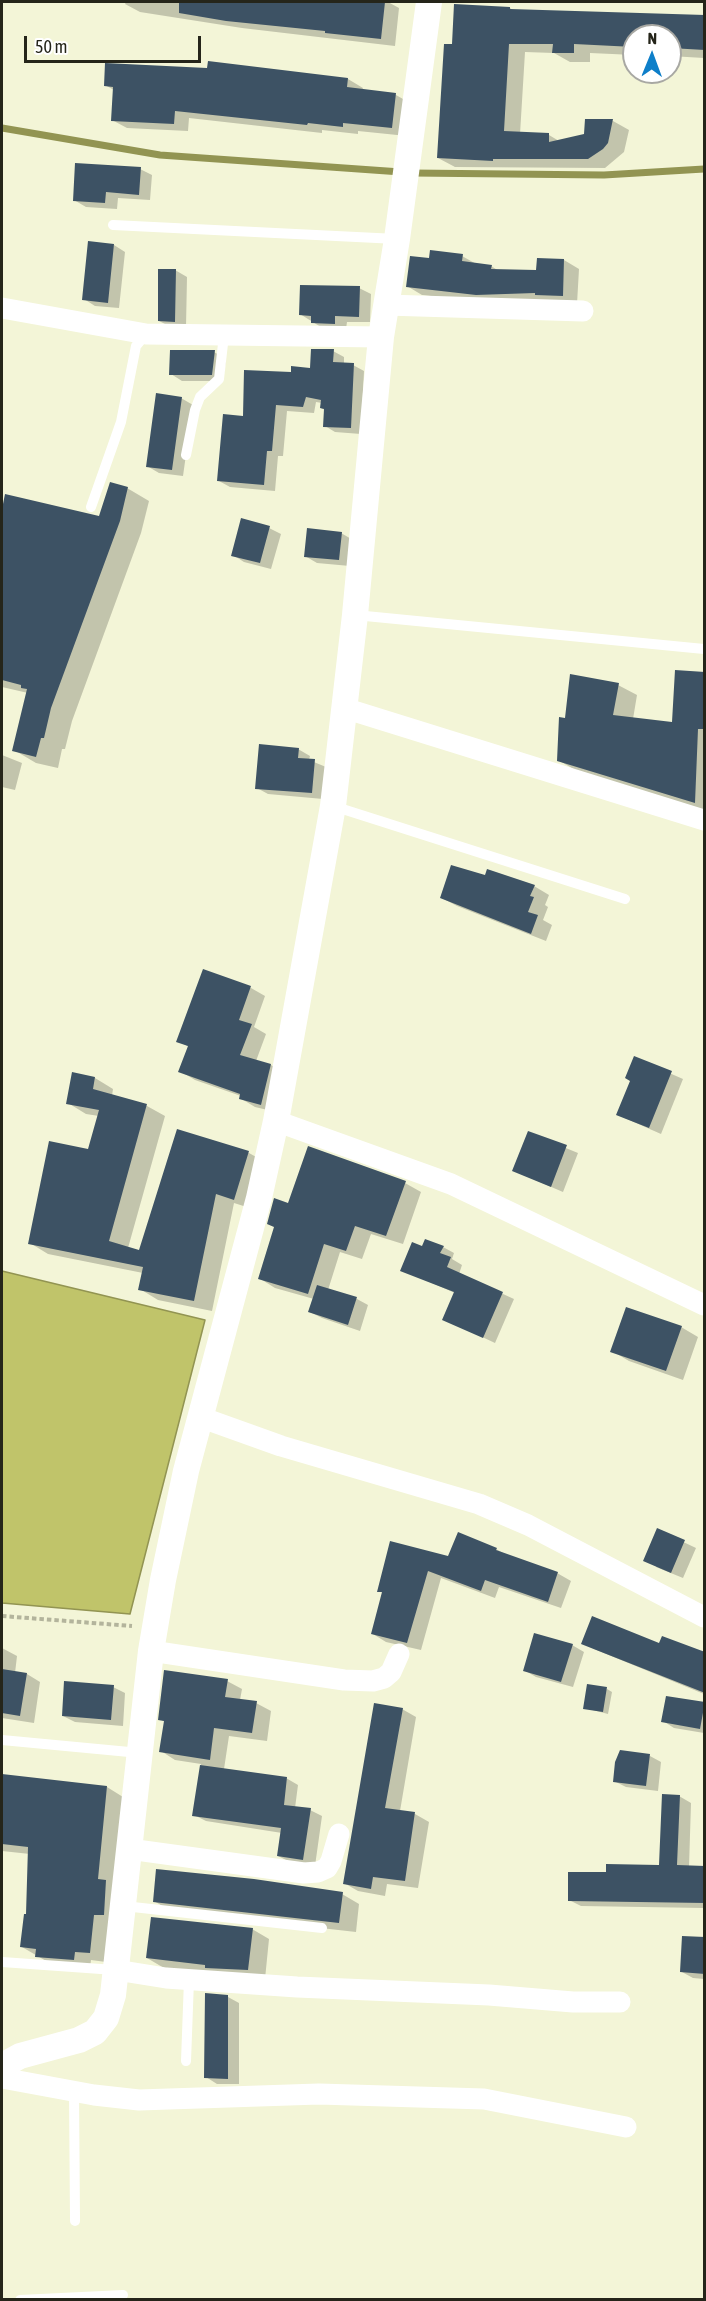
<!DOCTYPE html>
<style>
body{margin:0}
#map{position:relative;width:706px;height:2301px;overflow:hidden;background:#f3f5d7;font-family:"Asap Condensed",sans-serif}
canvas{display:block}
.frame{position:absolute;inset:0;border:3px solid #25251a;pointer-events:none}
.north{position:absolute;left:622px;top:24px;width:60px;height:60px;box-sizing:border-box;background:#fff;border:2px solid #a8a8a3;border-radius:50%;rotate:1deg;font-size:16px;font-weight:700;line-height:24px;text-align:center;color:#25251a}
.north::after{content:'';display:block;margin:auto;width:21px;height:27px;background:#0e7fc9;clip-path:polygon(50% 0,100% 100%,50% 72%,0 100%)}
.scale{position:absolute;left:24px;top:36px;width:177px;height:27px;box-sizing:border-box;border:3px solid #25251a;border-top:0;padding-left:8px;font-size:18px;line-height:21px;white-space:nowrap;color:#25251a;-webkit-text-stroke:4px #fff;paint-order:stroke}
</style>
<div id="map">
<canvas width="706" height="2301"></canvas>
<div class="frame"></div>
<div class="north">N</div>
<div class="scale">50 m</div>
</div>
<script>
const ctx = document.querySelector('canvas').getContext('2d');
ctx.lineJoin = 'round';
function fillPath(path, color) {
  ctx.fillStyle = color;
  ctx.fill(path, 'evenodd');
}
function toPath(rows) {
  const path = new Path2D();
  for (const r of rows) {
    path.moveTo(r[0], r[1]);
    for (let i = 2; i < r.length; i += 2) path.lineTo(r[i], r[i + 1]);
  }
  return path;
}
function strokePath(path, color, width, dash) {
  ctx.strokeStyle = color;
  ctx.lineWidth = width;
  ctx.lineCap = dash ? 'butt' : 'round';
  ctx.setLineDash(dash || []);
  ctx.stroke(path);
}
const water = toPath([
 [2,1271,205,1320,130,1614,2,1603,2,1271]
]);
fillPath(water, '#c0c46a');
strokePath(water, '#929452', 1.5);
fillPath(toPath([
 [126,2,388,2,399,8,395,46,242,28,140,12,125,4],
 [510,8,514,11,704,17,704,58,670,56,670,36,634,36,634,55,590,53,590,62,570,62,554,53,525,52,520,134,549,135,559,141,585,135,586,120,613,121,629,130,624,152,605,168,455,167,438,158,454,46],
 [348,79,363,88,362,91,396,95,410,103,407,136,358,131,358,134,322,130,322,133,189,118,188,131,127,128,112,120,114,90,105,85],
 [140,169,152,175,150,200,118,198,117,209,86,207,74,200],
 [114,245,125,252,119,308,95,306,84,299],
 [462,256,478,265,491,266,499,271,538,271,564,260,579,269,577,304,493,303,422,295,407,286,431,259],
 [175,270,187,277,186,327,171,327,159,321],
 [359,288,371,294,370,322,347,322,346,329,324,329,300,314],
 [333,351,344,357,344,364,353,365,364,371,361,434,335,432,325,426,325,410,321,408,322,403,316,402,314,413,287,411,283,456,278,456,275,491,230,487,219,481,244,417,292,373,312,369],
 [214,352,226,359,223,381,182,381,171,374],
 [181,398,193,405,183,476,159,473,147,466],
 [127,488,149,501,141,533,72,721,65,749,62,749,58,768,36,763,14,750,28,693,2,687,2,515,6,496,100,517],
 [269,528,281,534,271,569,244,562,233,555],
 [341,533,353,540,350,566,317,563,305,556],
 [703,670,704,810,577,771,558,760,618,685,637,695,633,719,673,724,703,673],
 [298,749,310,756,309,760,326,767,323,799,268,794,257,788],
 [2,755,22,763,15,790,2,787],
 [486,877,534,886,549,895,545,905,548,907,543,920,552,925,546,941,457,906,442,898],
 [204,971,251,988,265,996,254,1027,266,1034,256,1061,271,1065,285,1074,276,1112,255,1107,240,1098,241,1096,195,1080,180,1071,189,1047,178,1041],
 [635,1058,683,1079,661,1134,618,1115,632,1081],
 [73,1074,95,1078,113,1089,112,1096,147,1106,165,1116,128,1248,140,1252,178,1131,249,1153,267,1163,253,1209,234,1203,212,1311,158,1300,140,1289,143,1273,48,1254,30,1243,89,1151,99,1116,86,1114,68,1103],
 [529,1133,578,1153,563,1192,514,1171],
 [405,1183,421,1192,403,1244,371,1234,362,1259,340,1252,328,1290,357,1299,368,1305,360,1331,322,1318,310,1312,314,1299,275,1288,259,1278,289,1205],
 [443,1247,454,1253,452,1259,462,1265,459,1274,514,1299,495,1343,444,1319,455,1293,402,1270,423,1248],
 [681,1327,698,1337,683,1380,629,1361,612,1351],
 [658,1530,696,1548,683,1578,656,1567],
 [496,1549,510,1557,557,1573,571,1581,561,1608,499,1587,495,1598,441,1578,421,1650,386,1642,373,1634,383,1593,379,1591,449,1558],
 [583,1643,660,1644,704,1653,704,1694,594,1649],
 [572,1645,584,1652,573,1687,536,1677,524,1670],
 [2,1648,17,1656,15,1673,27,1674,40,1682,34,1723,2,1718],
 [227,1681,242,1689,240,1700,256,1703,271,1711,267,1741,229,1736,224,1769,286,1778,298,1785,295,1808,310,1810,322,1816,315,1866,290,1862,278,1856,282,1833,206,1821,194,1815,201,1764,175,1760,161,1751,165,1722,160,1719],
 [113,1687,125,1693,123,1726,75,1722,63,1716],
 [607,1689,612,1692,608,1714,585,1708],
 [704,1704,704,1733,674,1728,663,1721],
 [402,1709,416,1717,400,1811,415,1814,429,1822,418,1888,387,1884,385,1896,358,1891,344,1883],
 [650,1756,661,1762,658,1791,626,1787,614,1781],
 [2,1776,107,1787,123,1797,106,1962,91,1960,90,1968,53,1965,22,1947,27,1916,30,1854,2,1851],
 [679,1796,691,1803,689,1867,704,1867,704,1908,581,1906,569,1900,607,1874,661,1866],
 [342,1894,359,1904,356,1932,171,1911,154,1901],
 [252,1929,269,1939,265,1979,164,1968,147,1958],
 [704,1939,704,1979,693,1978,682,1972],
 [228,1997,239,2003,239,2084,217,2084,206,2077]
]), '#0003');
strokePath(toPath([
 [2,128,160,155,401,172],
 [412,173,604,175,704,169]
]), '#929452', 7);
fillPath(toPath([
 [179,2,385,2,381,39,325,33,325,31,226,21,179,13],
 [454,4,510,7,510,9,705,15,705,50,670,48,670,36,634,36,634,47,574,44,574,53,552,53,553,44,509,44,504,131,549,133,549,142,584,134,585,119,613,119,608,143,603,149,588,159,493,159,493,161,437,158,444,44,452,44],
 [208,61,348,78,347,87,396,93,392,128,343,123,343,127,308,123,307,125,175,111,174,124,111,121,113,87,104,86,105,63,207,68],
 [75,163,141,167,139,195,106,192,105,203,73,201],
 [88,241,114,244,108,303,82,300],
 [430,250,463,254,462,261,492,265,491,269,536,270,537,258,564,259,563,296,535,295,535,293,476,295,406,287,410,256,429,258],
 [158,269,176,269,175,322,158,321],
 [300,285,360,286,359,317,335,316,335,324,311,323,311,316,299,315],
 [311,349,334,349,333,362,354,363,351,428,323,427,324,409,320,408,321,400,306,397,303,407,276,405,272,451,267,451,264,485,217,481,223,414,243,416,244,370,291,372,291,366,310,368],
 [170,350,215,350,212,375,169,375],
 [156,393,182,397,172,470,146,467],
 [110,482,128,487,120,521,51,708,44,738,41,738,36,757,12,751,27,689,21,688,21,685,2,680,2,509,5,494,99,516],
 [241,518,270,526,260,563,231,556],
 [307,528,342,532,339,560,304,557],
 [675,670,705,672,705,729,698,729,695,803,557,761,559,717,565,718,570,674,619,683,613,715,672,722],
 [259,744,299,748,298,758,315,759,312,793,255,789],
 [451,865,485,875,487,869,535,885,530,896,534,897,528,912,538,915,531,934,440,898],
 [203,969,251,986,239,1020,252,1024,240,1055,271,1064,261,1105,239,1099,240,1094,178,1072,188,1046,176,1042],
 [634,1056,672,1071,649,1128,616,1115,630,1081,625,1078],
 [72,1072,95,1077,93,1089,147,1104,109,1241,139,1250,177,1129,249,1151,234,1200,216,1194,194,1301,138,1290,143,1267,28,1244,49,1141,88,1149,99,1110,66,1104],
 [528,1131,567,1145,551,1187,512,1171],
 [308,1146,406,1181,386,1236,355,1226,346,1251,324,1244,308,1294,258,1279,274,1227,267,1224,274,1198,288,1203],
 [425,1239,444,1246,440,1253,451,1257,447,1267,503,1292,483,1338,442,1320,454,1292,400,1271,412,1242,422,1246],
 [317,1285,357,1297,348,1325,308,1312],
 [626,1307,682,1326,666,1371,610,1352],
 [657,1528,685,1540,671,1573,643,1561],
 [458,1532,497,1548,496,1550,558,1572,548,1602,485,1580,481,1591,428,1571,407,1643,371,1634,382,1592,377,1592,390,1541,448,1556],
 [592,1616,659,1643,662,1636,705,1652,705,1693,581,1644],
 [534,1633,573,1644,561,1682,523,1671],
 [2,1669,27,1673,20,1716,2,1713],
 [164,1670,228,1679,225,1697,257,1701,252,1733,214,1728,210,1760,159,1752,164,1721,158,1720],
 [64,1681,114,1685,111,1720,62,1716],
 [587,1684,607,1687,603,1712,583,1709],
 [666,1696,705,1702,700,1729,661,1722],
 [374,1703,403,1708,385,1808,415,1812,405,1881,373,1877,371,1889,343,1884],
 [620,1750,650,1754,646,1786,613,1782,615,1762],
 [200,1765,287,1777,284,1805,311,1808,303,1860,277,1856,281,1828,192,1816],
 [2,1774,107,1786,98,1879,106,1880,104,1915,94,1915,90,1953,75,1952,74,1960,35,1957,36,1949,20,1947,24,1914,26,1914,28,1847,2,1844],
 [662,1794,680,1795,677,1865,705,1866,705,1903,568,1901,568,1872,606,1872,606,1864,659,1865],
 [156,1869,254,1879,343,1892,339,1923,153,1902],
 [151,1917,253,1928,248,1970,205,1968,205,1965,146,1958],
 [682,1936,705,1937,705,1974,680,1972],
 [205,1993,228,1995,228,2079,204,2078]
]), '#3d5264');
strokePath(toPath([
 [2,1616,132,1626]
]), '#b3b49c', 4, [4.5, 3]);
strokePath(toPath([
 [113,225,397,239],
 [186,455,195,410,200,397,219,379,224,335],
 [91,507,121,422,136,346,146,334],
 [355,615,704,649],
 [333,806,625,899],
 [2,1740,140,1753],
 [124,1906,322,1928],
 [2,1962,115,1970],
 [186,2061,189,1980],
 [74,2091,75,2221],
 [20,2300,123,2295]
]), '#fff', 10);
strokePath(toPath([
 [386,305,583,311],
 [2,308,146,334,381,337],
 [344,708,704,820],
 [276,1121,451,1184,704,1305],
 [200,1417,281,1446,479,1504,528,1525,704,1617],
 [151,1651,344,1680,373,1681,384,1678,391,1672,399,1654],
 [129,1849,304,1873,318,1872,327,1868,331,1861,339,1834],
 [116,1970,166,1978,297,1987,489,1995,573,2002,620,2002],
 [2,2078,94,2095,139,2100,319,2094,484,2099,626,2127]
]), '#fff', 21);
strokePath(toPath([
 [2,2066,20,2056,79,2040,95,2032,106,2018,113,1995,151,1651,163,1580,186,1471,259,1198,276,1121,333,806,355,615,381,337,397,239,429,2]
]), '#fff', 26);
</script>
